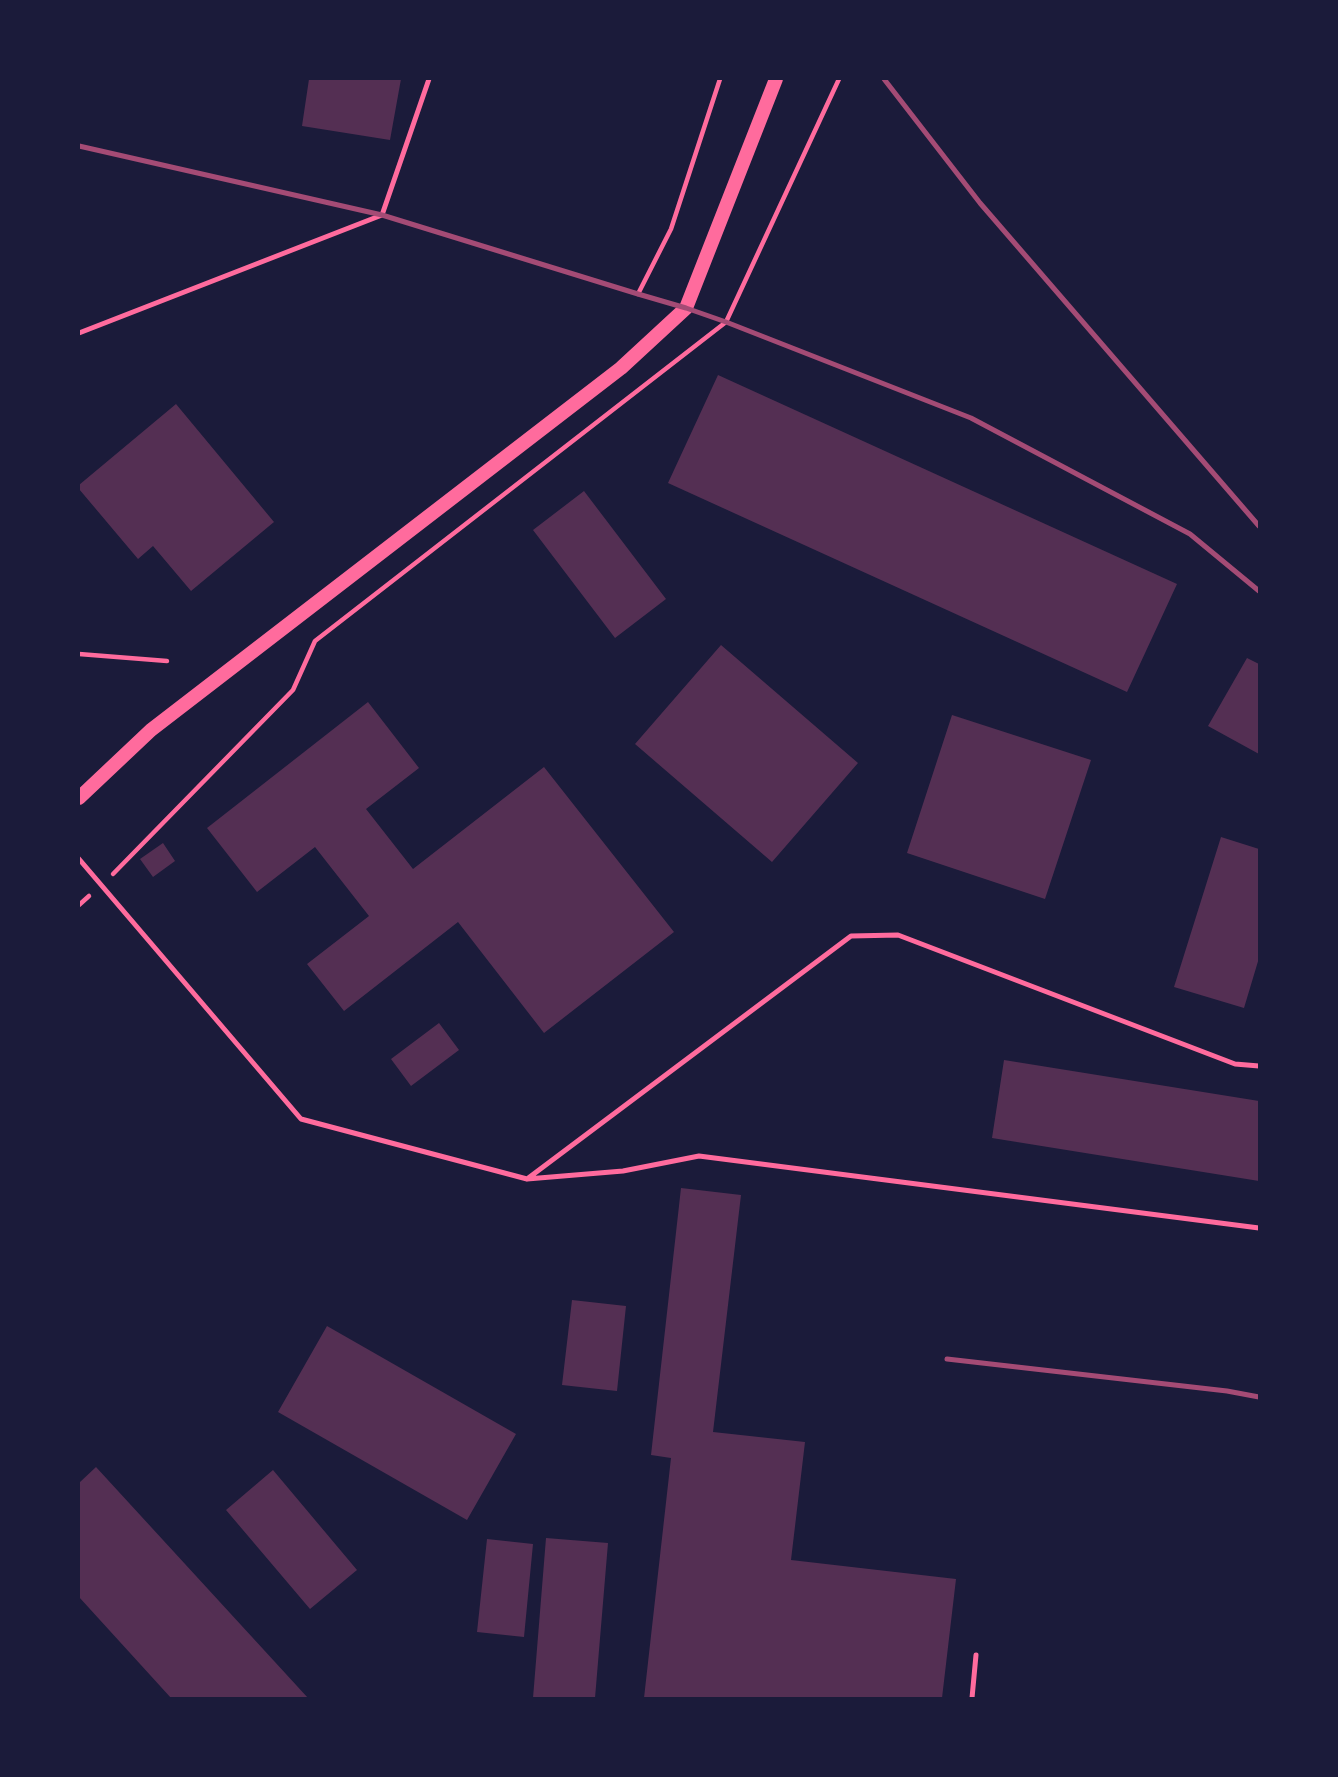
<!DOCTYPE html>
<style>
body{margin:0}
#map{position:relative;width:1338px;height:1777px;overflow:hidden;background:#1b1b3a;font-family:Lora,serif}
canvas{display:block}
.frame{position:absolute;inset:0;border:80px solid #1b1b3a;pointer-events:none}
</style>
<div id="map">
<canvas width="1338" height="1777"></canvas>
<div class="frame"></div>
</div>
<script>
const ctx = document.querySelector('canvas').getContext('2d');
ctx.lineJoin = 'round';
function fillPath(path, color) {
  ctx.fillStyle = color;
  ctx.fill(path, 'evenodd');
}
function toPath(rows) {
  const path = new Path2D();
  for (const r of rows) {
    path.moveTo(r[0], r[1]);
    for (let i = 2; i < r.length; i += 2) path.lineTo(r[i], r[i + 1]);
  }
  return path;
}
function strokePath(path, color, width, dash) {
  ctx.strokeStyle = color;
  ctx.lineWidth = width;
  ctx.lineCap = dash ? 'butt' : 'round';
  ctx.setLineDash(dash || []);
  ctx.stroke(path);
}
fillPath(toPath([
 [309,79,401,79,390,140,302,126],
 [718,375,1177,584,1127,692,668,483],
 [176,404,274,522,191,591,153,546,138,559,79,489,79,485],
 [584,491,666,599,615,638,533,530],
 [721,645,858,763,772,862,635,744],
 [1247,658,1259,664,1259,754,1208,726],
 [368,702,419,768,366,809,413,869,544,767,674,932,544,1033,458,922,344,1011,307,964,369,916,315,847,257,892,207,828],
 [952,715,1091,760,1045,899,907,853],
 [1221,837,1259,849,1259,958,1244,1008,1174,987],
 [163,843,175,861,153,877,140,859],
 [439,1023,459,1050,411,1086,391,1059],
 [1004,1060,1259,1101,1259,1181,992,1138],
 [681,1188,741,1195,713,1432,805,1442,791,1560,956,1579,942,1698,644,1698,671,1458,651,1455],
 [572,1300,626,1306,617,1391,562,1385],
 [327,1326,516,1434,467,1520,278,1412],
 [96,1467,308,1698,171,1698,79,1597,79,1483],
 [273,1470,357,1570,310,1609,226,1510],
 [546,1538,608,1543,595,1698,533,1698],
 [487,1539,533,1544,524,1637,477,1632]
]), '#542f53');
strokePath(toPath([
 [638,294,671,229,720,79],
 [79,654,167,661],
 [113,874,293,690,315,641,726,322,839,79],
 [79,905,89,896]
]), '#ff6b9d', 4.5);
strokePath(toPath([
 [79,333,382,215,429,79],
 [79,859,301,1119,527,1179,623,1171,699,1156,1259,1228],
 [527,1179,851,936,898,935,1235,1064,1259,1066],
 [972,1698,976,1655]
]), '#ff6b9d', 5);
strokePath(toPath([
 [79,798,151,730,621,368,686,308,776,79]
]), '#ff6b9d', 14);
strokePath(toPath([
 [884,79,980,203,1259,526],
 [79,146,382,215,638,294,686,308,726,322,971,418,1190,534,1259,591],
 [947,1359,1227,1391,1259,1397]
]), '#a44b75', 5);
</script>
